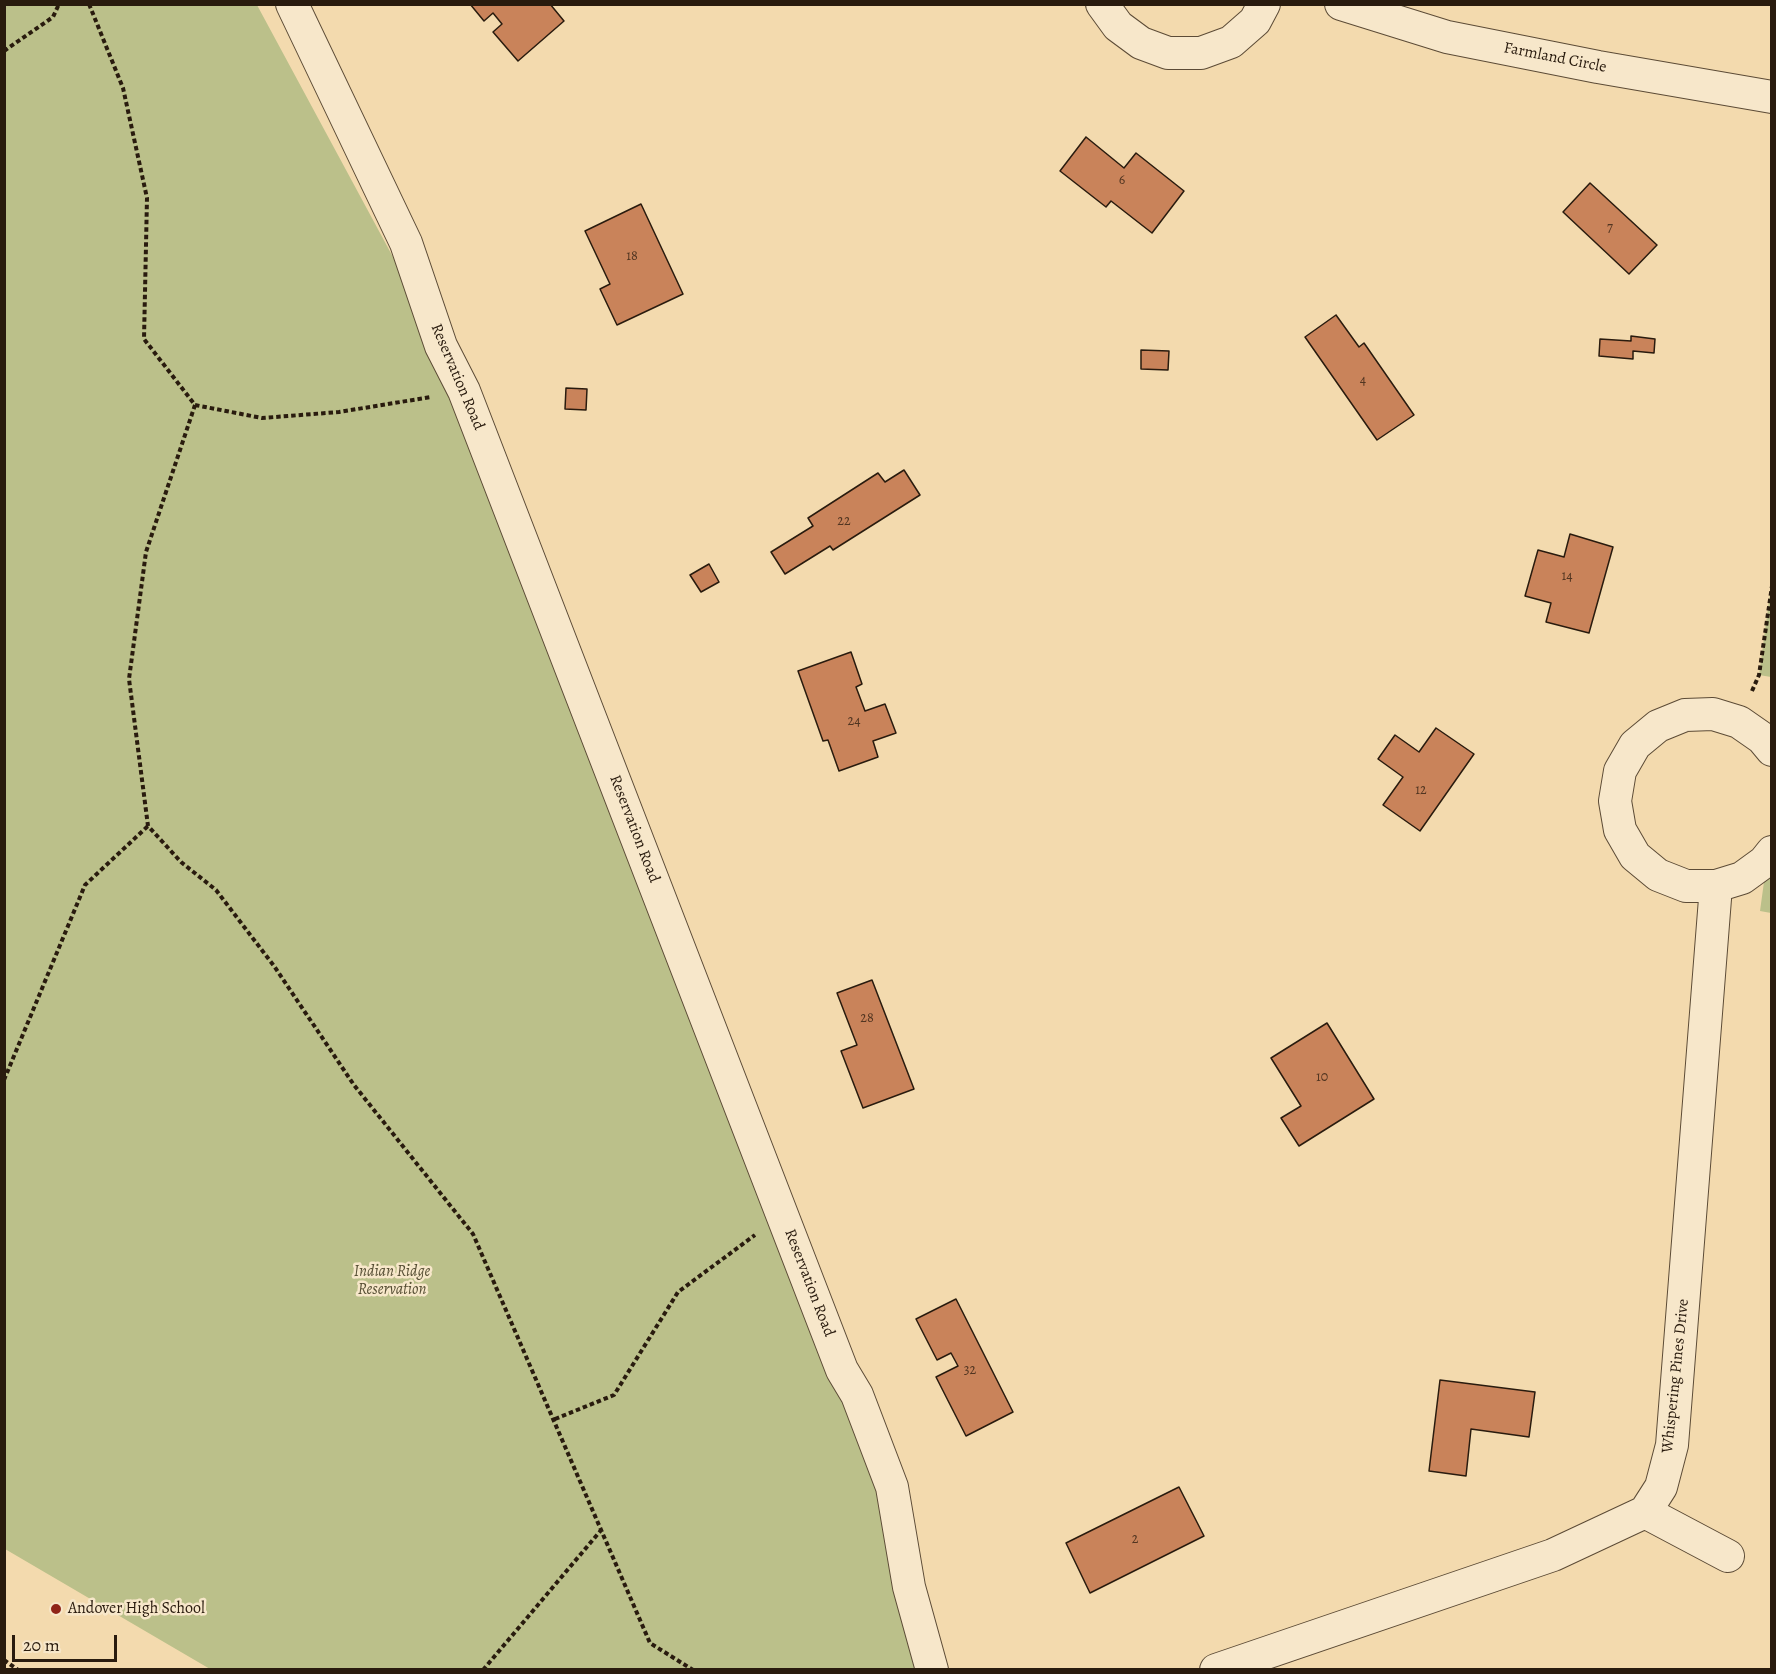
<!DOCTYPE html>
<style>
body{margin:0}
#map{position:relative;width:1776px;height:1674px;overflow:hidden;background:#f3daae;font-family:Alegreya,serif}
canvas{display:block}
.frame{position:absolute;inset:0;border:6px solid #291b0e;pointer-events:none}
.scale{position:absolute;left:12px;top:1635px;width:105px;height:27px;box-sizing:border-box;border:3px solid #291b0e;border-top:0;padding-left:8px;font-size:18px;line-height:21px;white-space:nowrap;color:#291b0e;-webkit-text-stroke:4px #f7e7ca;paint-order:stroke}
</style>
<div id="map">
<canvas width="1776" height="1674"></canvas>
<div class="frame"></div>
<div class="scale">20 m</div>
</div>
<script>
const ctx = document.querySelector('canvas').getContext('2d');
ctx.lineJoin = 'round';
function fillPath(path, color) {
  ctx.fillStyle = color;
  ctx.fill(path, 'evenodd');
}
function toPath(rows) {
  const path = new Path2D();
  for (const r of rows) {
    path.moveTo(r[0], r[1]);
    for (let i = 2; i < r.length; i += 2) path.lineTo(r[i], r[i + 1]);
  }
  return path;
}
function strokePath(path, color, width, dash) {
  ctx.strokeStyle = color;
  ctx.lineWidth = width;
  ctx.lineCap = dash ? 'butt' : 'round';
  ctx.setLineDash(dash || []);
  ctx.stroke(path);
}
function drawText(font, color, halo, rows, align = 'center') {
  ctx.font = font + ' Alegreya,serif';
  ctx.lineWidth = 5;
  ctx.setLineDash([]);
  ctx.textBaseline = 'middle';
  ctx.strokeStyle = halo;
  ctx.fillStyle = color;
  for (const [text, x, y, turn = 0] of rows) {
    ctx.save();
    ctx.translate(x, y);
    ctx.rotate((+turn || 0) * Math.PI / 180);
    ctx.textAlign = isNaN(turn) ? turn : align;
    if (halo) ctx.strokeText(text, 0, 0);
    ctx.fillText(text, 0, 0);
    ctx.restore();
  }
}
fillPath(toPath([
 [5,5,257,5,441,346,842,1370,909,1587,926,1669,210,1669,5,1549],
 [1771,586,1771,677,1759,675],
 [1771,831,1771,913,1760,911]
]), '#bbc08a');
const building = toPath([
 [470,4,550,4,564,21,518,61,493,32,502,24,493,13,484,21,470,4],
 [1086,137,1124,168,1136,153,1184,191,1152,233,1111,201,1106,207,1060,171,1086,137],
 [1590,183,1657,245,1629,274,1563,212,1590,183],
 [641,204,683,294,617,325,600,289,610,284,585,231,641,204],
 [1336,315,1359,347,1364,343,1414,415,1377,440,1305,337,1336,315],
 [1631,336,1655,339,1654,353,1633,351,1633,359,1599,356,1600,339,1631,341,1631,336],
 [1141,350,1169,351,1168,370,1141,369,1141,350],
 [566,388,587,389,586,410,565,409,566,388],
 [904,470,920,495,833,550,830,546,785,574,771,552,813,526,808,518,878,473,885,482,904,470],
 [1570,534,1613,547,1589,633,1546,622,1551,603,1525,596,1538,550,1564,557,1570,534],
 [709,564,719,582,701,592,690,575,709,564],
 [851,652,862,684,856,687,865,711,885,704,896,733,873,741,878,757,839,771,828,740,823,741,798,671,851,652],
 [1436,728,1474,754,1420,831,1383,805,1403,777,1378,759,1395,735,1419,752,1436,728],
 [872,980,914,1089,863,1108,841,1051,857,1045,837,993,872,980],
 [1327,1023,1374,1099,1299,1146,1281,1118,1301,1106,1271,1058,1327,1023],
 [956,1299,1013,1412,966,1436,936,1377,958,1366,951,1353,937,1360,916,1319,956,1299],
 [1440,1380,1535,1392,1529,1437,1471,1429,1466,1476,1429,1471,1440,1380],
 [1179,1487,1204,1536,1090,1593,1066,1543,1179,1487]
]);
fillPath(building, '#c9835a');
strokePath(building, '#291b0e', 1.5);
const street = toPath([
 [292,4,406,243,441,346,464,391,842,1370,857,1395,892,1487,909,1587,932,1670],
 [1102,4,1118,26,1141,43,1168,53,1201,53,1231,42,1255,21,1264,4],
 [1341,4,1447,37,1598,67,1772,97],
 [1772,750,1762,738,1739,722,1713,714,1685,715,1658,726,1635,745,1620,771,1615,801,1620,830,1635,856,1658,875,1686,886,1716,886,1742,878,1764,862,1772,852],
 [1645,1512,1728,1556],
 [1216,1670,1553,1555,1645,1512,1661,1487,1672,1445,1716,886]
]);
strokePath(street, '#5c4b36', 34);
strokePath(toPath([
 [89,4,123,88,147,198,144,339,195,405,146,552,129,679,148,826,181,862,216,890,274,966,354,1085,473,1234,650,1643,693,1670],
 [4,51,53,17,59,4],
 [195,405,262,418,339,412,431,397],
 [1752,691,1759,675,1772,586],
 [4,1080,85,885,148,826],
 [555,1419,614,1395,678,1292,755,1235],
 [4,1660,18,1670],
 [483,1670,602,1529]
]), '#291b0e', 4, [4.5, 3]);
strokePath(street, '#f7e7ca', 32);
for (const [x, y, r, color] of [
 [56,1609,6,"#8f2418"]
]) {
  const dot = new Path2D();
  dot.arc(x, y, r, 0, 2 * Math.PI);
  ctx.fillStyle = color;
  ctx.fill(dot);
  strokePath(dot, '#f7e7ca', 2);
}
drawText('14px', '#513521', null, [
 ["6",1122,181],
 ["7",1610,229],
 ["18",632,257],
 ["4",1363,381],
 ["22",844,522],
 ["14",1567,577],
 ["24",854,722],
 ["12",1421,791],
 ["28",867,1019],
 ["10",1322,1078],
 ["32",970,1371],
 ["2",1135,1540]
]);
drawText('16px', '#291b0e', '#f7e7ca', [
 ["Farmland Circle",1555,58,11],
 ["Reservation Road",457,377,67],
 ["Reservation Road",634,829,69],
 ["Reservation Road",809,1283,69],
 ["Whispering Pines Drive",1676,1376,-84]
]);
drawText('italic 16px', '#554d33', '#f7e7ca', [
 ["Indian Ridge",392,1272],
 ["Reservation",392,1290]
]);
drawText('16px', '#291b0e', '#f7e7ca', [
 ["Andover High School",68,1609]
], 'left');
</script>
